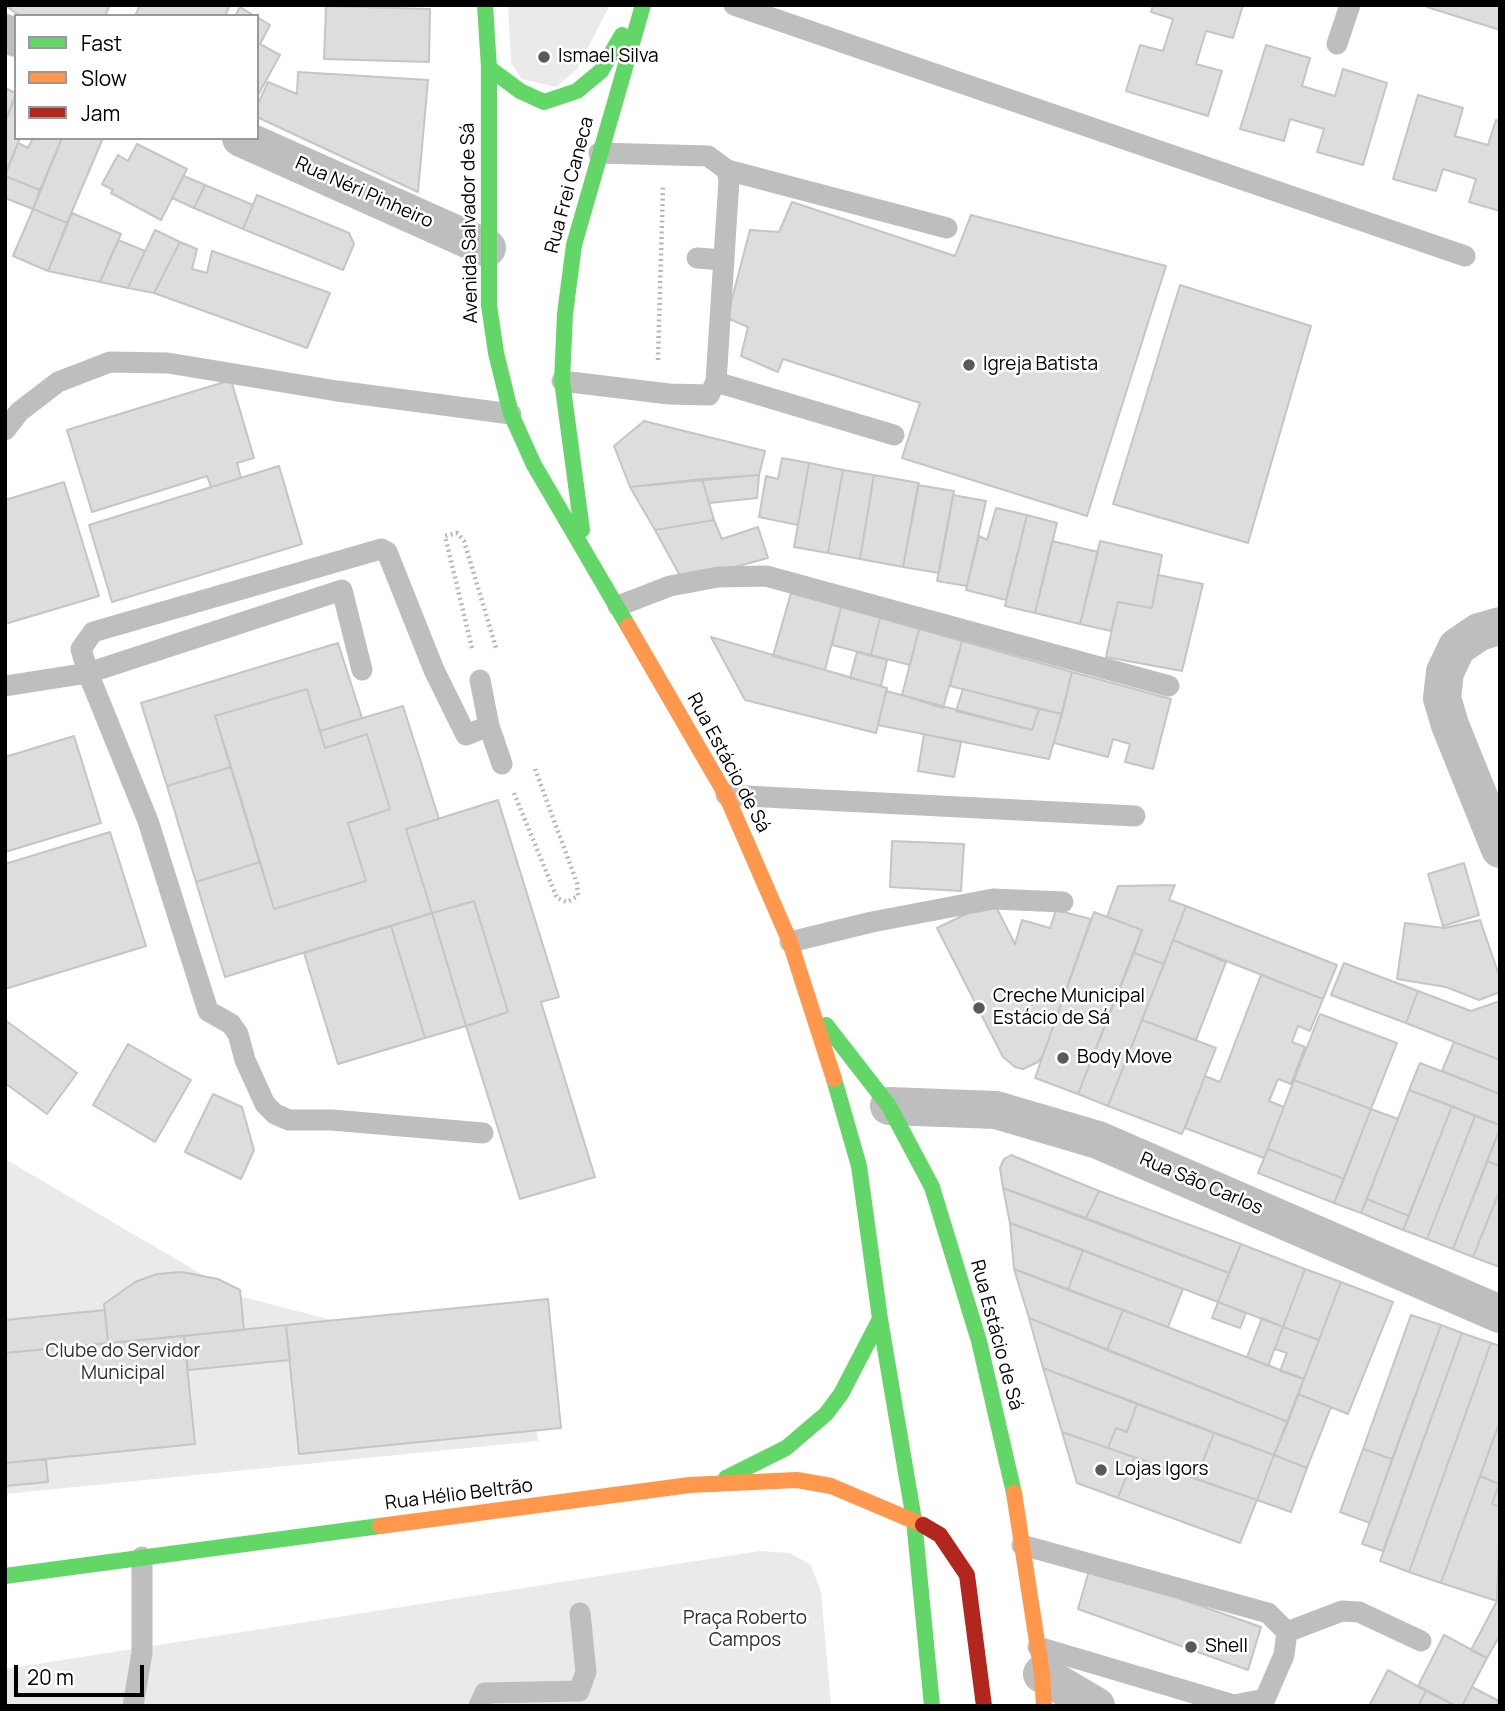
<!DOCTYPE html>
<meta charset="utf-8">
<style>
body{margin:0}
#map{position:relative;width:1505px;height:1711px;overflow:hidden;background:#fff;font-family:Manrope,sans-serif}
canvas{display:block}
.frame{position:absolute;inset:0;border:7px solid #000;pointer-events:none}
.legend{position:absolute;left:14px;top:14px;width:245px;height:126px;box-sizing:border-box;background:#fff;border:2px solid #999;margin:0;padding:9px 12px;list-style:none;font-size:21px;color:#000}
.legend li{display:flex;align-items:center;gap:14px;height:35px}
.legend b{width:35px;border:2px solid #999}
.scale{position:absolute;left:14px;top:1665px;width:130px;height:32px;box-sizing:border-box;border:4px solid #000;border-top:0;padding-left:9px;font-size:21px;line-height:24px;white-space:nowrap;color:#000;-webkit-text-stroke:5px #fff;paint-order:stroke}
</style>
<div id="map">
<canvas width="1505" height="1711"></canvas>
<div class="frame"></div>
<ul class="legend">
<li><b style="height:9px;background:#63d668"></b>Fast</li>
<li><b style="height:9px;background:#ff974d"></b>Slow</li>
<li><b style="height:9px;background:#b3261e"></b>Jam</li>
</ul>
<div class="scale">20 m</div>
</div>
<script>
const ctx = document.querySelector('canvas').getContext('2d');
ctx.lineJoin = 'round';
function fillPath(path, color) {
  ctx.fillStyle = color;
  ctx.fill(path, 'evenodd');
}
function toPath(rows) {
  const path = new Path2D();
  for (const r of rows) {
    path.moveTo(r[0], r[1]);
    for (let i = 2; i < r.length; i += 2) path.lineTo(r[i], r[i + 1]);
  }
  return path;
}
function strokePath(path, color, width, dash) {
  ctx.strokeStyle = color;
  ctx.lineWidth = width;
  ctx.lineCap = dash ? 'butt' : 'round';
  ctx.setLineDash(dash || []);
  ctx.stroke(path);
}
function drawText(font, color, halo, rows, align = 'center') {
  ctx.font = font + ' Manrope,sans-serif';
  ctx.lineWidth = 5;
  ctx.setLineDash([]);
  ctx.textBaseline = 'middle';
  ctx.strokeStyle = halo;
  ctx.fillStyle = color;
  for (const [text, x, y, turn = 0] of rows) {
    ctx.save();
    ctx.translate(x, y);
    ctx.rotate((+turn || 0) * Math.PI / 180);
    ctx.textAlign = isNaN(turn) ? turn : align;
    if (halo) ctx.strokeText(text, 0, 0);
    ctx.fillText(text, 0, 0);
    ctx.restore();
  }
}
fillPath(toPath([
 [508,5,610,5,577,69,556,87,522,79,511,63],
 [5,1159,239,1296,343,1323,522,1308,538,1441,5,1494],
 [760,1551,790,1553,811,1565,821,1592,831,1706,5,1706,5,1669]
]), '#eaeaea');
const building = toPath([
 [5,5,110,5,105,16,20,16,5,5],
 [140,5,230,5,225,16,135,16,140,5],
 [1153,5,1243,5,1233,38,1206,31,1196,64,1222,71,1208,116,1126,91,1140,45,1163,51,1173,19,1151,12,1153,5],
 [1428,5,1500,5,1500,30,1427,7,1428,5],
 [326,6,430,9,429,62,324,59,326,6],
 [240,7,255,16,235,16,240,7],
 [257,17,270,25,260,44,280,55,257,97,257,17],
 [1266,45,1310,58,1302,86,1335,96,1343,69,1387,83,1363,165,1317,152,1324,129,1290,119,1284,141,1240,129,1266,45],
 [298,72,428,80,418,192,257,117,257,106,268,82,297,94,298,72],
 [5,88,16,93,5,122,5,88],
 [1418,95,1463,108,1455,136,1488,145,1496,120,1500,121,1500,211,1469,202,1476,179,1443,169,1436,191,1393,179,1418,95],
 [16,96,16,138,20,138,5,175,5,122,16,96],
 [33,138,62,138,40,190,5,176,18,143,28,148,33,138],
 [62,138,103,138,67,223,33,209,62,138],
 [137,144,187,169,161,220,111,193,113,190,102,184,118,155,128,161,137,144],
 [5,176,40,190,33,209,5,198,5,176],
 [184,176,205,185,194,208,172,198,184,176],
 [205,185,253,205,243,229,194,208,205,185],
 [257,195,349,233,354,244,343,270,243,229,257,195],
 [792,202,955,256,971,215,1166,266,1087,516,902,458,920,403,783,359,778,372,741,356,748,327,727,318,750,230,779,232,792,202],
 [33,209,67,223,48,271,13,256,33,209],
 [72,213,121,234,100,282,48,271,72,213],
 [155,230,180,242,154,293,128,288,155,230],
 [118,240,145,251,128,288,100,282,118,240],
 [180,242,197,249,192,269,207,273,212,251,330,293,307,348,154,293,180,242],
 [1180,285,1311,326,1248,543,1113,504,1180,285],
 [231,380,254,458,237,463,241,478,211,487,207,476,92,512,67,430,231,380],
 [644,421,765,451,759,475,630,487,614,446,644,421],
 [782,458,809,463,798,525,759,517,766,476,778,479,782,458],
 [809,463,843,470,828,553,794,547,809,463],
 [279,466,302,544,112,602,89,525,279,466],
 [843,470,874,475,860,559,828,553,843,470],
 [759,475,757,498,709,503,702,479,759,475],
 [874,475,919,483,903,567,860,559,874,475],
 [702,479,714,520,655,530,630,487,702,479],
 [64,482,99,596,5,624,5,500,64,482],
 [918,485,954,491,939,573,903,567,918,485],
 [953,495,986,501,967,586,937,581,953,495],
 [996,508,1027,515,1006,600,966,590,979,536,987,540,996,508],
 [1027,515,1057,523,1035,613,1005,606,1027,515],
 [714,520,722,539,758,527,768,558,683,581,655,530,714,520],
 [1052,541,1098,552,1080,624,1035,613,1052,541],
 [1100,541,1162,555,1152,608,1118,602,1111,631,1080,624,1100,541],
 [1158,575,1203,584,1182,671,1106,657,1118,602,1152,608,1158,575],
 [791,593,841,607,825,670,773,656,791,593],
 [841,607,880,618,871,655,832,645,841,607],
 [880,618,919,629,910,665,871,655,880,618],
 [919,629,962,641,943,708,902,695,919,629],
 [711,637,887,688,876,733,745,700,711,637],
 [962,641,1072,672,1062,714,950,686,962,641],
 [338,643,362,718,320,731,307,689,215,716,231,767,167,786,141,703,338,643],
 [857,652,887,660,881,686,850,678,857,652],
 [1072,672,1171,699,1153,769,1125,762,1130,744,1113,739,1108,757,1054,743,1072,672],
 [307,689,325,748,367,734,390,809,348,823,366,881,274,909,215,716,307,689],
 [963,689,1039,709,1032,730,956,711,963,689],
 [886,691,1032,730,1039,709,1062,714,1049,759,878,725,886,691],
 [403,706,439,819,406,829,432,913,225,977,196,882,260,862,274,909,366,881,348,823,390,809,367,734,325,748,320,731,403,706],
 [924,734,961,742,954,777,918,771,924,734],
 [74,736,101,823,5,852,5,757,74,736],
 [231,767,260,862,196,882,167,786,231,767],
 [498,800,559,997,541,1002,595,1177,520,1199,466,1026,508,1012,474,901,432,913,406,829,498,800],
 [110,832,146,946,5,989,5,864,110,832],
 [892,841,964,844,961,891,890,887,892,841],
 [1464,863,1479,915,1443,926,1428,874,1464,863],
 [1175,885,1169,900,1186,906,1164,964,1134,953,1142,930,1107,917,1118,886,1175,885],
 [474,901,508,1012,466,1026,432,913,474,901],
 [993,901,1015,944,1022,920,1050,928,1056,910,1091,919,1043,1055,1038,1062,1023,1069,1015,1067,1003,1057,937,928,993,901],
 [1186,906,1337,965,1323,999,1173,940,1186,906],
 [1094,912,1142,930,1078,1094,1035,1078,1094,912],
 [432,913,466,1026,425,1038,391,926,432,913],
 [1480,920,1500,978,1500,992,1479,1000,1446,987,1397,979,1405,923,1444,928,1480,920],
 [391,926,425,1038,338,1064,304,953,391,926],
 [1173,940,1226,962,1196,1040,1142,1020,1173,940],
 [1134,953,1164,964,1108,1106,1078,1094,1134,953],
 [1344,963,1418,991,1406,1023,1331,995,1344,963],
 [1261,975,1323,999,1310,1031,1298,1026,1292,1042,1305,1047,1291,1084,1278,1079,1269,1101,1284,1107,1264,1158,1185,1128,1205,1076,1220,1082,1261,975],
 [1418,991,1471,1011,1500,1001,1500,1060,1406,1023,1418,991],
 [1320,1014,1397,1043,1371,1109,1294,1080,1320,1014],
 [5,1020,77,1073,47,1114,5,1083,5,1020],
 [1142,1020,1216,1048,1182,1134,1108,1106,1142,1020],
 [1454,1042,1500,1060,1500,1094,1442,1071,1454,1042],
 [128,1044,191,1080,155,1142,93,1105,128,1044],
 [1420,1063,1500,1094,1500,1125,1409,1090,1420,1063],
 [1294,1080,1371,1109,1344,1179,1268,1149,1294,1080],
 [1409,1090,1452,1106,1409,1216,1367,1199,1409,1090],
 [213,1094,242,1107,254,1150,241,1179,185,1152,213,1094],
 [1452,1106,1475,1116,1427,1239,1403,1230,1452,1106],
 [1371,1109,1398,1119,1361,1213,1334,1203,1371,1109],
 [1475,1116,1500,1125,1500,1129,1453,1249,1427,1239,1475,1116],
 [1500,1129,1500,1166,1487,1161,1500,1129],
 [1268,1149,1344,1179,1334,1203,1258,1173,1268,1149],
 [1011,1155,1099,1191,1086,1218,1003,1188,1000,1168,1004,1159,1011,1155],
 [1487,1161,1500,1166,1500,1190,1473,1257,1453,1249,1487,1161],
 [1003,1188,1229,1273,1218,1302,1010,1223,1003,1188],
 [1500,1190,1500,1267,1473,1257,1500,1190],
 [1099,1191,1241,1244,1229,1273,1086,1218,1099,1191],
 [1367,1199,1409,1216,1403,1230,1361,1213,1367,1199],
 [1010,1223,1083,1250,1068,1290,1014,1269,1010,1223],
 [1241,1244,1305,1269,1283,1327,1218,1302,1241,1244],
 [1083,1250,1183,1289,1168,1327,1068,1290,1083,1250],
 [1014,1269,1123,1310,1107,1350,1029,1318,1014,1269],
 [1305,1269,1341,1282,1319,1340,1283,1327,1305,1269],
 [182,1272,218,1279,240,1290,244,1330,108,1343,104,1304,135,1282,157,1274,182,1272],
 [1341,1282,1393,1302,1348,1414,1298,1394,1341,1282],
 [548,1299,561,1428,299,1454,286,1325,548,1299],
 [1218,1302,1246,1313,1240,1328,1212,1318,1218,1302],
 [105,1310,108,1343,5,1353,5,1320,105,1310],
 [1123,1310,1304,1379,1288,1422,1107,1350,1123,1310],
 [1411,1315,1441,1325,1392,1459,1363,1449,1411,1315],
 [1029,1318,1288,1422,1274,1455,1043,1368,1029,1318],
 [1262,1318,1283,1327,1268,1366,1247,1357,1262,1318],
 [286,1325,290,1360,188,1370,184,1336,286,1325],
 [1441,1325,1462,1333,1383,1551,1362,1544,1441,1325],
 [1283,1327,1319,1340,1304,1379,1280,1371,1287,1353,1275,1349,1283,1327],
 [1462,1333,1491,1343,1409,1572,1380,1561,1462,1333],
 [184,1336,195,1444,5,1463,5,1353,184,1336],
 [1491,1343,1500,1346,1500,1421,1441,1583,1409,1572,1491,1343],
 [1043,1368,1137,1404,1127,1432,1116,1428,1108,1448,1062,1432,1043,1368],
 [1298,1394,1331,1407,1307,1468,1274,1455,1298,1394],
 [1137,1404,1214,1433,1196,1479,1108,1448,1116,1428,1127,1432,1137,1404],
 [1500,1421,1500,1483,1499,1484,1480,1476,1500,1421],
 [1062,1432,1134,1457,1118,1498,1077,1483,1062,1432],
 [1214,1433,1274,1455,1257,1500,1196,1479,1214,1433],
 [1363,1449,1392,1459,1370,1523,1340,1512,1363,1449],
 [1274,1455,1307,1468,1291,1512,1257,1500,1274,1455],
 [1134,1457,1257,1500,1240,1543,1118,1498,1134,1457],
 [46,1459,48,1482,5,1486,5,1463,46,1459],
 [1480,1476,1499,1484,1492,1504,1500,1507,1497,1601,1441,1583,1480,1476],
 [1500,1482,1500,1507,1492,1504,1500,1482],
 [1090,1567,1261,1627,1248,1670,1078,1609,1090,1567],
 [1497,1601,1500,1602,1500,1635,1487,1658,1471,1650,1497,1601],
 [1444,1635,1487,1658,1462,1706,1456,1706,1418,1686,1444,1635],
 [1388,1670,1426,1691,1418,1706,1369,1706,1388,1670],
 [1472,1687,1499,1701,1497,1706,1462,1706,1472,1687],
 [1426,1691,1456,1706,1418,1706,1426,1691]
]);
fillPath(building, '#ddd');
strokePath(building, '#c5c5c5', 2);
strokePath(toPath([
 [658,360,663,186],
 [472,648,445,536,457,533,464,541,497,651],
 [514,793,557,898,567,902,578,896,577,883,535,769]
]), '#b8b8b8', 4.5, [2, 3.5]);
strokePath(toPath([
 [734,5,1465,256],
 [1337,44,1350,5],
 [727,170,947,228],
 [697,258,724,260],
 [562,381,669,394,709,395,716,382,729,180,727,170,708,156,599,153],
 [716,382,894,435],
 [5,430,19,412,58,382,110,362,168,363,337,391,511,414],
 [618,606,670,586,718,577,766,576,1169,686],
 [480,680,489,726],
 [5,686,88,673,342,590,362,670],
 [726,795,1135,816],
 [790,942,872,922,993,899,1063,902],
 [483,1133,332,1120,289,1120,275,1114,265,1104,245,1060,238,1034,231,1024,208,1011,148,821,88,673,81,649,93,632,381,549,387,552,434,670,466,735,489,726,502,764],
 [1022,1545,1268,1613,1287,1632,1284,1655,1265,1699,1234,1705,1038,1647],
 [1287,1632,1342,1611,1359,1612,1421,1641],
 [133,1706,142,1653,142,1557],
 [479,1706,485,1693,579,1691,586,1672,580,1613]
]), '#bebebe', 21);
strokePath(toPath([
 [5,33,16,38],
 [241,138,487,248],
 [1500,626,1479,632,1457,647,1445,672,1442,698,1450,725,1500,849],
 [889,1106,996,1110,1098,1140,1500,1314],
 [1042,1674,1096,1706]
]), '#bebebe', 38);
strokePath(toPath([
 [485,5,489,68,489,305,496,353,511,414,534,465,628,626],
 [489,68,520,91,544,102,577,91,601,71,622,35],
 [582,530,562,381,565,314,574,245,643,5],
 [826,1025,889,1106,932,1187,979,1341,1014,1493],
 [834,1079,859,1166,880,1319,914,1520,932,1706],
 [726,1478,786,1448,826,1414,841,1394,880,1319],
 [5,1576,380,1526]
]), '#63d668', 16);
strokePath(toPath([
 [628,626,726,795,790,942,834,1079],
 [1014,1493,1042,1674,1044,1706],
 [380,1526,690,1485,797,1480,831,1486,923,1525]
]), '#ff974d', 16);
strokePath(toPath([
 [923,1525,940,1535,967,1575,984,1706]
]), '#b3261e', 16);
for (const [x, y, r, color] of [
 [544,57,7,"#595959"],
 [969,365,7,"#595959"],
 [979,1008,7,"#595959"],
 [1063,1058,7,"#595959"],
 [1101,1470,7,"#595959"],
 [1191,1647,7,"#595959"]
]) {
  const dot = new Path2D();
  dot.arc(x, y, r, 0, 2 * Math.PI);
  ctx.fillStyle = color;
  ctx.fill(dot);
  strokePath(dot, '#fff', 2.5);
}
drawText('19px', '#000', '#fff', [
 ["Ismael Silva",558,57],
 ["Igreja Batista",983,365],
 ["Creche Municipal",993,997],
 ["Estácio de Sá",993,1019],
 ["Body Move",1077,1058],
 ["Lojas Igors",1115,1470],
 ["Shell",1205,1647]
], 'left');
drawText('19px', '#000', '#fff', [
 ["Rua Frei Caneca",570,185,-75],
 ["Rua Néri Pinheiro",364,193,24],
 ["Avenida Salvador de Sá",470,223,-91],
 ["Rua Estácio de Sá",728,763,62],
 ["Rua São Carlos",1201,1184,23],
 ["Rua Estácio de Sá",996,1335,75],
 ["Rua Hélio Beltrão",459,1495,-7]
]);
drawText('19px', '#303030', '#fff', [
 ["Clube do Servidor",123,1352],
 ["Municipal",123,1374],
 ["Praça Roberto",745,1619],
 ["Campos",745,1641]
]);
</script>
